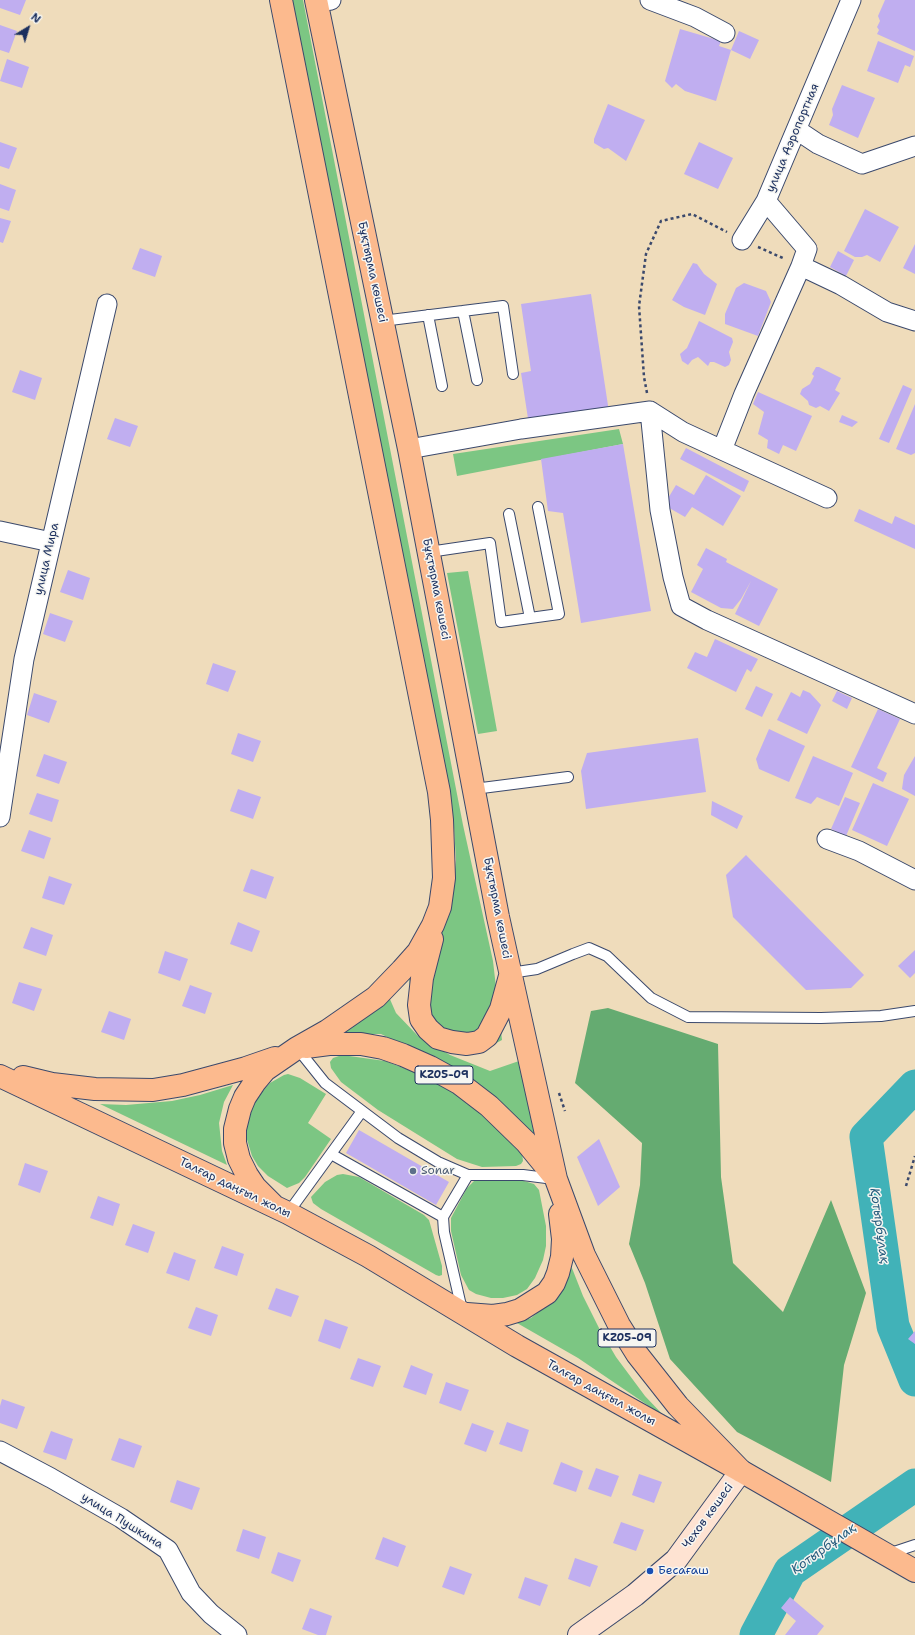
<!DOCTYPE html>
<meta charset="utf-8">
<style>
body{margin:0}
#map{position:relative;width:915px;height:1635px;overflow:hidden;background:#efdcbb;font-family:"Shantell Sans",sans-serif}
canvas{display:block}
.north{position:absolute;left:8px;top:8px;width:40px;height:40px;-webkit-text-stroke:3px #f6f6f2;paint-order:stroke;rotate:38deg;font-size:11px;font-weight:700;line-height:16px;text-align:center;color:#1b2f5e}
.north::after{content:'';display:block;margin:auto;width:14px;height:18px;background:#1b2f5e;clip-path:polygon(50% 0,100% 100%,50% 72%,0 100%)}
</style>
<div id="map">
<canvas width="915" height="1635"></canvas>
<div class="north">N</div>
</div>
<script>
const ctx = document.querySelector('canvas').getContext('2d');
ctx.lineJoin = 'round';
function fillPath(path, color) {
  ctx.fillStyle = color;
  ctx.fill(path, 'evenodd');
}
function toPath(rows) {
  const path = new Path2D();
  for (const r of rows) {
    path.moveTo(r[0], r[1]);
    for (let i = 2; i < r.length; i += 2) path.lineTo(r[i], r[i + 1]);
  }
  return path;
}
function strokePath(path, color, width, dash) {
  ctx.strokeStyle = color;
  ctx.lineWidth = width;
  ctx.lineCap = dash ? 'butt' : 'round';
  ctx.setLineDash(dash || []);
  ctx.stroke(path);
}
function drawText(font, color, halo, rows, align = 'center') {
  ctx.font = font + ' "Shantell Sans",sans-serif';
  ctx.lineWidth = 3;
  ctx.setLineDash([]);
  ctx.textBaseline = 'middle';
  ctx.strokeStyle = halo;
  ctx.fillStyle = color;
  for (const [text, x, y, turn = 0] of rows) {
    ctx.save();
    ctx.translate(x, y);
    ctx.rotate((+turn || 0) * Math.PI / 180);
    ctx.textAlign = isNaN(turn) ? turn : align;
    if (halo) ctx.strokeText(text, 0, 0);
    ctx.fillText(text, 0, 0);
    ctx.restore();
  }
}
fillPath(toPath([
 [292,0,303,0,463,825,493,961,502,1040,481,1051,449,1041,411,1000,409,976,453,888,456,860,454,827],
 [619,429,623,444,457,476,453,454],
 [468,571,497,731,478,734,447,573],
 [389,997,396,1013,418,1036,450,1055,490,1071,519,1061,542,1154,442,1064,381,1034,340,1034],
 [342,1055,385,1061,427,1077,452,1091,479,1110,522,1152,523,1161,521,1164,516,1166,482,1167,457,1159,378,1110,341,1082,331,1068,330,1062,333,1058],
 [288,1074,300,1078,326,1094,308,1123,331,1139,305,1177,299,1183,287,1188,268,1176,258,1166,252,1156,245,1133,247,1123,255,1100,270,1083,284,1075],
 [233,1085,224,1102,219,1123,222,1151,227,1165,100,1104,126,1105,172,1101,200,1095],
 [343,1174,359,1177,424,1215,429,1220,442,1266,442,1275,439,1276,436,1275,321,1209,313,1203,311,1197,325,1182,337,1175],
 [474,1181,524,1181,534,1184,539,1190,546,1226,546,1246,543,1260,535,1278,527,1289,517,1295,503,1298,491,1298,476,1294,469,1290,461,1275,451,1231,451,1218,467,1188],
 [568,1258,583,1296,599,1328,616,1357,645,1396,665,1417,578,1358,517,1323,531,1318,550,1303]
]), '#7cc683');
fillPath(toPath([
 [608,1008,718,1044,721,1177,733,1263,783,1312,831,1200,866,1293,844,1365,831,1482,737,1432,670,1359,645,1283,629,1244,640,1185,642,1143,575,1083,591,1011]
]), '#65ab71');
strokePath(toPath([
 [915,1086,866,1137,893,1326,915,1380],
 [756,1635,790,1571,915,1485]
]), '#41b2b8', 33);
fillPath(toPath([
 [0,0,26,0,20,15,0,8],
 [885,0,915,0,915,51,877,34,879,30,877,27,880,21,878,16],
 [0,25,17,31,9,53,0,50],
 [680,29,721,41,719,46,731,50,716,101,685,91,676,84,672,88,665,81],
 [739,31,759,40,750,59,731,50],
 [878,41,914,56,910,67,905,65,898,83,867,71],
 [7,59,29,67,22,88,0,81],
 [842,85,875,98,858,138,829,125,833,115,832,109],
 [608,104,645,120,626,161,608,148,604,149,594,143,594,139],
 [0,142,17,148,9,169,0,166],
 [699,142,733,158,718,189,684,174],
 [0,184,16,190,9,211,0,208],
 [865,209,899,227,880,262,867,255,862,257,855,257,844,251],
 [0,218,11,221,3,243,0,242],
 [915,244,915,274,903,268],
 [140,248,162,256,155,277,132,269],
 [838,251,854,260,846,276,830,267],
 [693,263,697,264,704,274,717,284,705,315,684,307,672,300],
 [744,283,766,291,771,302,758,336,725,324,725,314,736,288],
 [591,294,609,412,529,425,521,373,531,371,521,304],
 [699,321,732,338,733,342,729,352,731,360,729,365,725,367,714,362,710,362,708,366,698,357,692,360,688,365,682,361,680,354,687,348],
 [816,367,819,367,841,378,835,390,840,393,829,411,820,406,816,408,809,405,808,401,800,394,802,389,810,384,814,376,812,374],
 [20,370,42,378,35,400,12,392],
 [903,385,912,389,889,443,879,439],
 [758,392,812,416,796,451,783,445,779,454,767,448,768,440,758,434,764,412,753,404],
 [915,404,915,453,911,455,896,449],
 [842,415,858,422,852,427,839,422],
 [115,418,138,426,130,447,107,439],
 [623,444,651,611,581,623,563,513,548,511,541,459],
 [686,448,749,481,744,492,680,459],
 [706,475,741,496,723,526,692,507,685,517,664,505,676,485,694,495],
 [859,509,892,524,895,516,915,525,915,549,854,521],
 [706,548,727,559,726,562,778,589,759,626,735,614,751,581,741,599,733,609,721,608,691,592,703,569,697,565],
 [68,570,90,578,83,600,60,592],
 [50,613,73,621,65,642,43,634],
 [715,639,758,659,751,672,747,669,736,692,687,668,695,652,707,657],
 [213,663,236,671,228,692,206,684],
 [756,686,773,694,762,717,745,709],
 [803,690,810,693,821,705,807,734,777,720,791,692,800,697],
 [837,691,852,698,847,709,832,701],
 [34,693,57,701,49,723,27,715],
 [878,709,900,719,877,768,887,773,883,782,851,767],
 [769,729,805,746,789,782,759,769,756,759],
 [238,733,261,741,253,762,231,754],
 [698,738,706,792,586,809,581,771,587,753],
 [44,754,67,762,59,784,36,776],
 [813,756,853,773,839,806,817,797,811,804,795,798],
 [915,756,915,796,902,789,904,775],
 [873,783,909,799,887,846,852,830],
 [238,789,261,797,253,819,230,811],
 [37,793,59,800,52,822,29,814],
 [845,797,860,803,846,836,831,829],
 [712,801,743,816,737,829,711,815],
 [29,830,51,838,44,859,21,851],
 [746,855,864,975,851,988,806,990,733,917,726,875],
 [251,869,274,877,266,899,243,891],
 [49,876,72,884,64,905,42,898],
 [238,922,260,931,252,952,230,944],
 [31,927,53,935,46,956,23,948],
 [915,950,915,973,910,978,898,966],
 [165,951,188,959,180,981,158,973],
 [19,982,42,989,34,1011,12,1003],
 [190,985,212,993,205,1014,182,1006],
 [109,1011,131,1019,124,1040,101,1032],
 [359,1130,449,1182,436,1205,346,1153],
 [599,1139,620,1187,598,1206,577,1157],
 [25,1163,48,1171,40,1193,18,1185],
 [98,1196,120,1204,113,1226,90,1218],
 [133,1224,155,1232,148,1253,125,1245],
 [222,1246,244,1254,237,1276,214,1268],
 [174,1252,196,1260,189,1281,166,1273],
 [276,1288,299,1296,291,1317,268,1309],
 [196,1307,218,1315,211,1336,188,1328],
 [325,1319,348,1327,340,1349,318,1341],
 [915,1331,915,1344,908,1339],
 [358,1358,381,1366,373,1387,350,1379],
 [411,1365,433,1374,426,1395,403,1387],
 [446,1382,469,1390,461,1411,439,1403],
 [2,1399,25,1407,17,1429,0,1423,0,1406],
 [507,1422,529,1430,522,1452,499,1444],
 [472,1423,494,1431,486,1452,464,1444],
 [51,1431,73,1439,66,1460,43,1452],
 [119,1438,142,1446,134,1468,111,1460],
 [561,1462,583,1471,576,1492,553,1484],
 [596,1468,619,1476,611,1497,588,1489],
 [639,1474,662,1482,654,1503,632,1495],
 [177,1480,200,1488,192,1510,170,1502],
 [621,1522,644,1530,636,1551,613,1543],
 [243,1529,266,1537,259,1559,236,1551],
 [383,1537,406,1546,398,1567,375,1559],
 [278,1552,301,1560,293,1582,271,1573],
 [575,1558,598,1566,590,1587,568,1579],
 [450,1566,472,1574,464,1595,442,1587],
 [525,1577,548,1585,540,1606,518,1598],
 [790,1597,824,1626,817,1635,785,1635,796,1621,781,1608],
 [310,1608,332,1616,326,1635,318,1635,302,1629]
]), '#c0aef0');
const lane = toPath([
 [463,311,477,380],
 [428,315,442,386],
 [382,321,503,306,513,374],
 [509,514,530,618],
 [429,552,490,543,501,622,559,614,538,507],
 [474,789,568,777],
 [510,973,537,969,573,954,589,948,607,956,651,998,688,1017,821,1018,881,1016,915,1011],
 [297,1048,325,1083,398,1138,438,1162,468,1175,523,1175,554,1179],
 [331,1154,443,1217],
 [288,1213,362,1111],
 [462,1310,444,1232,443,1217,468,1175],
 [888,1554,915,1545]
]);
const street = toPath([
 [650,0,695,17,725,33],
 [317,2,331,0],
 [797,130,818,144,862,164,915,146],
 [742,240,766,201],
 [801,266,807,249,766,201,851,0],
 [650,411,660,510,673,577,681,606,707,620,915,714],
 [409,449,521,429,650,411,683,432,722,450,744,394,801,266,841,285,887,312,915,321],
 [722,450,827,498],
 [0,531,51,542],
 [0,817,24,659,107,304],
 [827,839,859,851,915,880],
 [0,1451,51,1478,121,1518,168,1550,191,1593,211,1614,237,1635]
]);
const secondary = toPath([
 [579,1635,635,1595,676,1560,741,1471]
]);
const primary = toPath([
 [316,0,409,449,498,917,556,1179,584,1255,619,1325,637,1354,678,1406,741,1471],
 [432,939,422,978,419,1005,421,1019,428,1029,438,1038,452,1042,467,1044,479,1042,487,1036,501,1009,510,976],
 [306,1047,329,1044,361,1044,383,1048,403,1055,430,1067,459,1083,489,1106,526,1142,553,1175],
 [0,1076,288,1213,368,1256,517,1346,741,1471,915,1571],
 [23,1077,52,1084,95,1089,153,1090,183,1085,246,1068,275,1058],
 [274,1206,255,1187,247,1175,239,1159,235,1143,235,1129,240,1109,245,1097,255,1082,265,1070,297,1048,327,1031,376,997,402,970,418,952,433,925,440,907,444,878,442,820,439,792,281,0],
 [467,1314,493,1316,507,1314,520,1310,547,1293,554,1283,558,1273,562,1257,563,1239,560,1214]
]);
strokePath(lane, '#3b496c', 12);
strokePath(street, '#3b496c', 21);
strokePath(secondary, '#3b496c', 24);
strokePath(primary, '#3b496c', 24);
strokePath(toPath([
 [758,247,785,259],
 [647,393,644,377,639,306,646,254,661,221,692,214,727,232],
 [559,1093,565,1111],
 [906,1186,915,1156]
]), '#3b496c', 2.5, [3, 3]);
strokePath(lane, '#fff', 10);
strokePath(street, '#fff', 19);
strokePath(secondary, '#fee3d2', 22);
strokePath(primary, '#fcba8e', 22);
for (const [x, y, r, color] of [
 [413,1171,4,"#5c6f8a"],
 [650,1571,4,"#1a4fb4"]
]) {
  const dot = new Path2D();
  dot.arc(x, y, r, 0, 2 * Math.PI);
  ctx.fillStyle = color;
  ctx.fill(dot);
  strokePath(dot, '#f6f6f2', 1.5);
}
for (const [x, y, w] of [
 [444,1075,58],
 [627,1338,58]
]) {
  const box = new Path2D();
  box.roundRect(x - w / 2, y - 9, w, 18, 3);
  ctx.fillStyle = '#f6f6f2';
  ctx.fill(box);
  strokePath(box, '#1b2f5e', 1);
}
drawText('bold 11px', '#1b2f5e', null, [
 ["KZ05-09",444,1075],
 ["KZ05-09",627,1338]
]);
drawText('12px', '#1b2f5e', '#f6f6f2', [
 ["улица Аэропортная",793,138,-67],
 ["Бұқтырма көшесі",372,272,78],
 ["улица Мира",47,559,-77],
 ["Бұқтырма көшесі",436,589,79],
 ["Бұқтырма көшесі",497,908,79],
 ["Талғар даңғыл жолы",235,1188,26],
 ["Талғар даңғыл жолы",601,1393,29],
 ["Чехов көшесі",708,1516,-54],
 ["улица Пушкина",122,1521,32]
]);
drawText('12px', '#4e5e75', '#f6f6f2', [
 ["Sonar",421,1171]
], 'left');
drawText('12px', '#164399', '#f6f6f2', [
 ["Бесағаш",658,1571]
], 'left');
drawText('italic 13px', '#285d7e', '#f6f6f2', [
 ["Қотырбұлақ",879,1226,82],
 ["Қотырбұлақ",824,1549,-36]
]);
</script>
